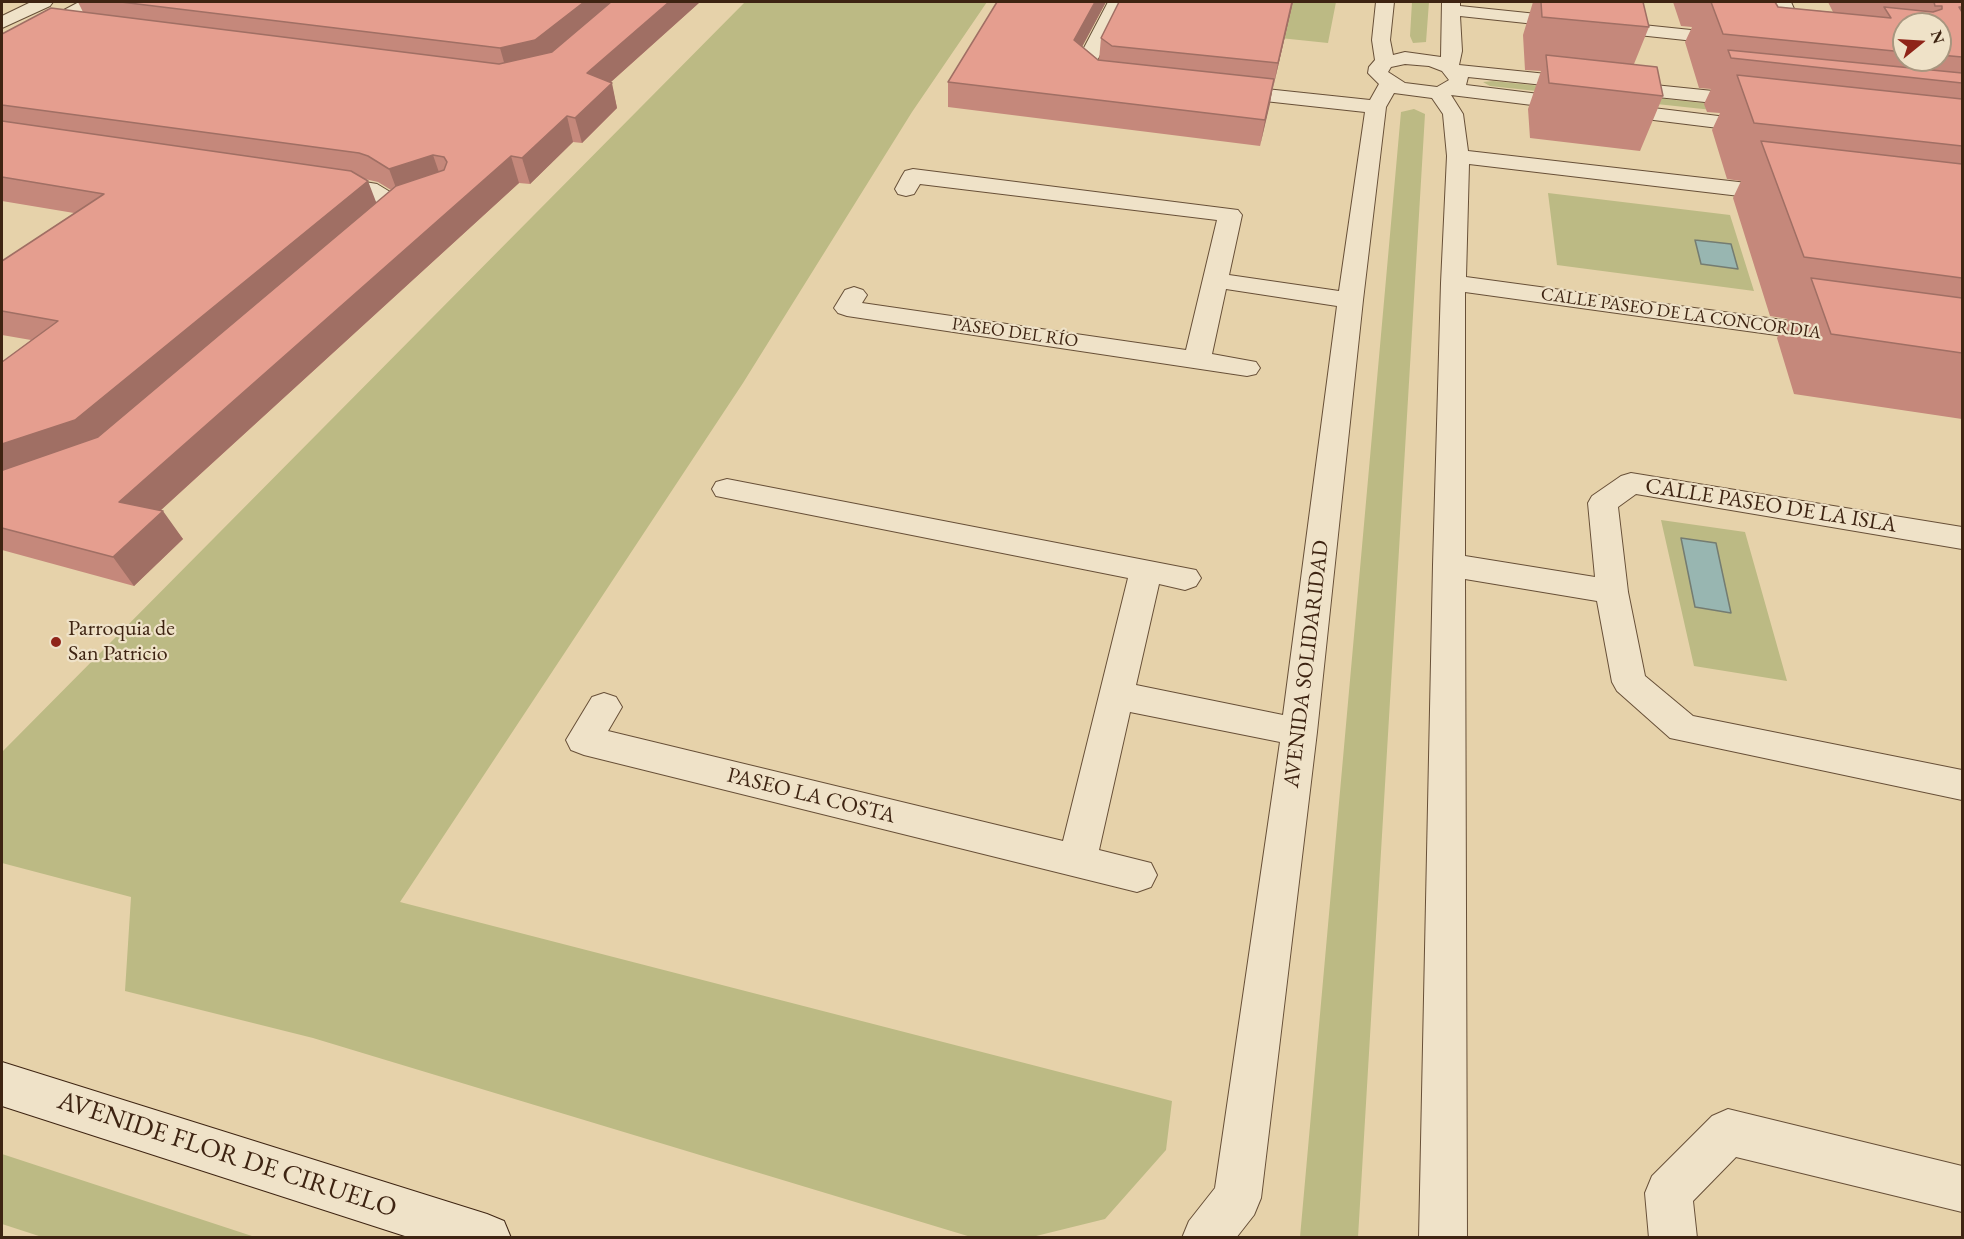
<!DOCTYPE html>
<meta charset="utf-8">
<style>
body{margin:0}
#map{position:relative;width:1964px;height:1239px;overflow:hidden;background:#e6d2aa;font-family:"EB Garamond",serif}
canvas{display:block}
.frame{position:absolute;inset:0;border:3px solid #3e2412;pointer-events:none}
.north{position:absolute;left:1892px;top:12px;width:60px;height:60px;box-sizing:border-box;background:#efe2c8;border:2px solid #a8967f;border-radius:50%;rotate:72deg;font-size:16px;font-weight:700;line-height:24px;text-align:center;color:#3e2412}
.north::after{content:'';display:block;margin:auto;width:21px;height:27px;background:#8f2418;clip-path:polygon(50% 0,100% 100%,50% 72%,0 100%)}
</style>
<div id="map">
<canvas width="1964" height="1239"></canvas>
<div class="frame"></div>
<div class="north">N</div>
</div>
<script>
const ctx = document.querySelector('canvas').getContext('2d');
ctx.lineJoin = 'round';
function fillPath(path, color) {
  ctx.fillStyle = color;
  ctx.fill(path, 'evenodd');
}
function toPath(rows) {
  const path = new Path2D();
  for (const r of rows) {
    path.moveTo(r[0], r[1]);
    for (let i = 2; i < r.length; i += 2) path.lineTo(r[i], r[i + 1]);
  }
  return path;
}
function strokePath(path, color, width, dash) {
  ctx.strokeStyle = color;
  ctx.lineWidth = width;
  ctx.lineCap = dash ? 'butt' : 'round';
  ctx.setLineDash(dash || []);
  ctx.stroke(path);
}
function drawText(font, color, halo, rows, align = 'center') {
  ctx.font = font + ' "EB Garamond",serif';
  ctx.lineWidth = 4.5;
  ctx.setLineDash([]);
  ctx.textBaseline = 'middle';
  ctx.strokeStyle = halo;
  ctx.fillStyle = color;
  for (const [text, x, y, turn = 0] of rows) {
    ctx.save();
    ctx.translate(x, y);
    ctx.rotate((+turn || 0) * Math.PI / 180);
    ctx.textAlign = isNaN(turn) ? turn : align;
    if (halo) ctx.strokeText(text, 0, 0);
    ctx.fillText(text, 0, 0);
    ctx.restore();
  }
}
fillPath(toPath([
 [745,2,987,2,912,112,743,383,400,902,1172,1101,1166,1150,1105,1219,1032,1237,971,1237,313,1038,125,991,131,897,2,863,2,752],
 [1242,2,1336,2,1328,43,1232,33],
 [1412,2,1429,2,1426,42,1413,43,1410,36],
 [1493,81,1962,130,1962,137,1490,86,1483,82],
 [1414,109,1425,114,1358,1237,1300,1237,1401,112],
 [1548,193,1730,215,1754,291,1557,265],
 [1661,520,1745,532,1787,681,1694,666],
 [2,1154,255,1237,42,1237,2,1224]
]), '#bcba84');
const water = toPath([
 [1695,240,1731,244,1738,269,1701,264,1695,240],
 [1681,538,1716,543,1731,613,1695,607,1681,538]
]);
fillPath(water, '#98b6b1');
strokePath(water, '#747c71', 1.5);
const minor = toPath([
 [31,2,53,2,50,6,2,28,2,16,31,2],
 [79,2,101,2,98,6,9,54,2,56,2,43,79,2],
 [1108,2,1126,2,1096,63,1109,73,1121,75,1124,79,1121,83,1114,85,1097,82,1075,65,1108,2],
 [1376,2,1394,2,1390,40,1393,55,1405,52,1441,57,1442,2,1460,2,1460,6,1739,35,1741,39,1739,43,1732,45,1460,16,1462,51,1459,65,1752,95,1759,97,1762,101,1759,105,1752,107,1468,77,1466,85,1759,121,1766,123,1769,127,1766,131,1759,133,1451,95,1463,114,1468,151,1782,187,1790,189,1793,194,1790,199,1782,201,1469,164,1466,277,1827,326,1836,328,1840,334,1836,340,1827,342,1465,292,1465,556,1595,577,1588,503,1592,496,1621,476,1631,473,1962,527,1962,549,1636,494,1618,507,1628,592,1645,676,1693,716,1962,770,1962,800,1670,738,1617,691,1612,682,1597,601,1465,579,1467,1238,1419,1238,1433,565,1441,283,1447,156,1443,114,1432,98,1394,93,1386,107,1363,300,1317,732,1261,1198,1254,1215,1236,1238,1182,1238,1189,1221,1215,1188,1280,742,1130,712,1099,850,1151,863,1157,875,1151,887,1137,892,584,755,571,750,566,740,592,697,604,693,616,697,622,707,608,731,1063,841,1128,578,716,496,712,489,716,482,727,479,1196,570,1201,578,1196,586,1185,590,1159,584,1136,685,1283,715,1337,306,1226,289,1212,354,1256,362,1260,368,1256,374,1247,376,847,316,838,313,834,308,845,290,854,287,863,290,867,295,862,303,1186,350,1217,220,920,184,914,194,906,196,898,194,895,189,902,176,905,171,913,169,1238,210,1242,215,1229,275,1339,291,1365,112,1228,97,1221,95,1218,91,1221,87,1228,85,1370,100,1379,84,1368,73,1369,67,1375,60,1372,40,1376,2],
 [1405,64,1429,66,1442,71,1449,80,1437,87,1405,83,1388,72,1391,67,1405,64],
 [1773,2,1791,2,1810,46,1808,50,1794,50,1773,2],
 [328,176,377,184,405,201,408,206,384,229,376,231,368,229,364,224,382,207,363,195,320,188,317,183,320,178,328,176],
 [1728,1109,1962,1166,1962,1212,1736,1157,1693,1201,1697,1238,1649,1238,1645,1193,1652,1176,1712,1116,1728,1109]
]);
const secondary = toPath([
 [2,1062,487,1214,504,1221,511,1238,411,1238,2,1106,2,1062]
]);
strokePath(minor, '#685038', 2);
strokePath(secondary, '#3e2412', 2);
fillPath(minor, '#efe2c8');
fillPath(secondary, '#efe2c8');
fillPath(toPath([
 [78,2,700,2,611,82,617,108,582,143,573,142,530,184,519,183,160,511,183,539,134,586,2,550,2,362,31,340,2,335,2,261,74,213,2,201,2,34,83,12],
 [365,179,378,182,391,190,376,203],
 [1106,2,1082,46,1099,60,1101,38,1293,2,1273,88,1260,146,948,107,948,82],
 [1533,2,1643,2,1649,27,1634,64,1663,96,1640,151,1530,138,1528,109,1541,71,1525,70,1523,35],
 [1673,2,1775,2,1778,7,1833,12,1828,2,1962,2,1962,419,1794,394,1777,338,1788,319,1770,316,1733,198,1741,181,1727,179,1712,130,1720,113,1707,112,1704,104,1711,89,1699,88,1685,42,1692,27,1681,26],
 [1904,24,1940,24,1940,60,1904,60]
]), '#c5887b');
fillPath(toPath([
 [584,2,618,2,542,65,507,73,500,48],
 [669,2,700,2,593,98,587,73],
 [1095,2,1106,2,1073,64,1074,40],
 [1292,2,1293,2,1273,88,1278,63],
 [1274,79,1270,104,1260,146,1265,120],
 [612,83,617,108,582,143,575,118],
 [567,116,573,142,530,184,522,158],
 [433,155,442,181,399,196,389,169],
 [511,156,519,183,139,530,119,502],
 [368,181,378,207,95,448,2,480,2,444],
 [163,511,183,539,134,586,113,557]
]), '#a06f64');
const building = toPath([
 [121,2,584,2,535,40,500,48,121,2],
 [611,2,669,2,587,73,612,83,575,118,567,116,522,158,511,156,119,502,163,511,113,557,2,528,2,471,3,470,98,437,396,186,444,170,447,162,444,157,433,155,389,169,368,156,359,153,2,105,2,34,51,8,499,64,552,52,611,2],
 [997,2,1095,2,1074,40,1098,60,1274,79,1265,120,948,82,997,2],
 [1119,2,1292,2,1278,63,1112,46,1101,38,1119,2],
 [1541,2,1643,2,1649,27,1542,17,1541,2],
 [1711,2,1775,2,1778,7,1891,18,1884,7,1933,12,1942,9,1942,6,1935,6,1934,2,1962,2,1962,7,1959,7,1962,12,1962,57,1940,55,1940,24,1904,24,1904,52,1723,34,1711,2],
 [1728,50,1962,73,1962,83,1731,58,1728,50],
 [1546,55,1657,67,1663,96,1549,83,1546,55],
 [1737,75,1962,99,1962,146,1754,123,1737,75],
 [2,121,351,171,368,181,75,420,2,444,2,362,58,321,2,311,2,261,104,194,2,177,2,121],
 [1761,141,1962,164,1962,278,1804,257,1761,141],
 [1811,278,1962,298,1962,353,1831,334,1811,278]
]);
fillPath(building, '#e59e8f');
strokePath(building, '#a06f64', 1.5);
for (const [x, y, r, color] of [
 [56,642,6,"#8f2418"]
]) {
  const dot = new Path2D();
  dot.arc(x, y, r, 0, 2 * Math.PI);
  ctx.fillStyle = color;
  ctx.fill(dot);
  strokePath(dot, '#efe2c8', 2);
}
drawText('18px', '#3e2412', '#efe2c8', [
 ["CALLE PASEO DE LA CONCORDIA",1681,314,8],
 ["PASEO DEL RÍO",1015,333,8]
]);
drawText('22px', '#3e2412', '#efe2c8', [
 ["CALLE PASEO DE LA ISLA",1771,506,9],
 ["AVENIDA SOLIDARIDAD",1307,664,-83],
 ["PASEO LA COSTA",811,796,14]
]);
drawText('22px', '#3e2412', '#efe2c8', [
 ["Parroquia de",68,629],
 ["San Patricio",68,654]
], 'left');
drawText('27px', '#3e2412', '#efe2c8', [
 ["AVENIDE FLOR DE CIRUELO",227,1155,18]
]);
</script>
